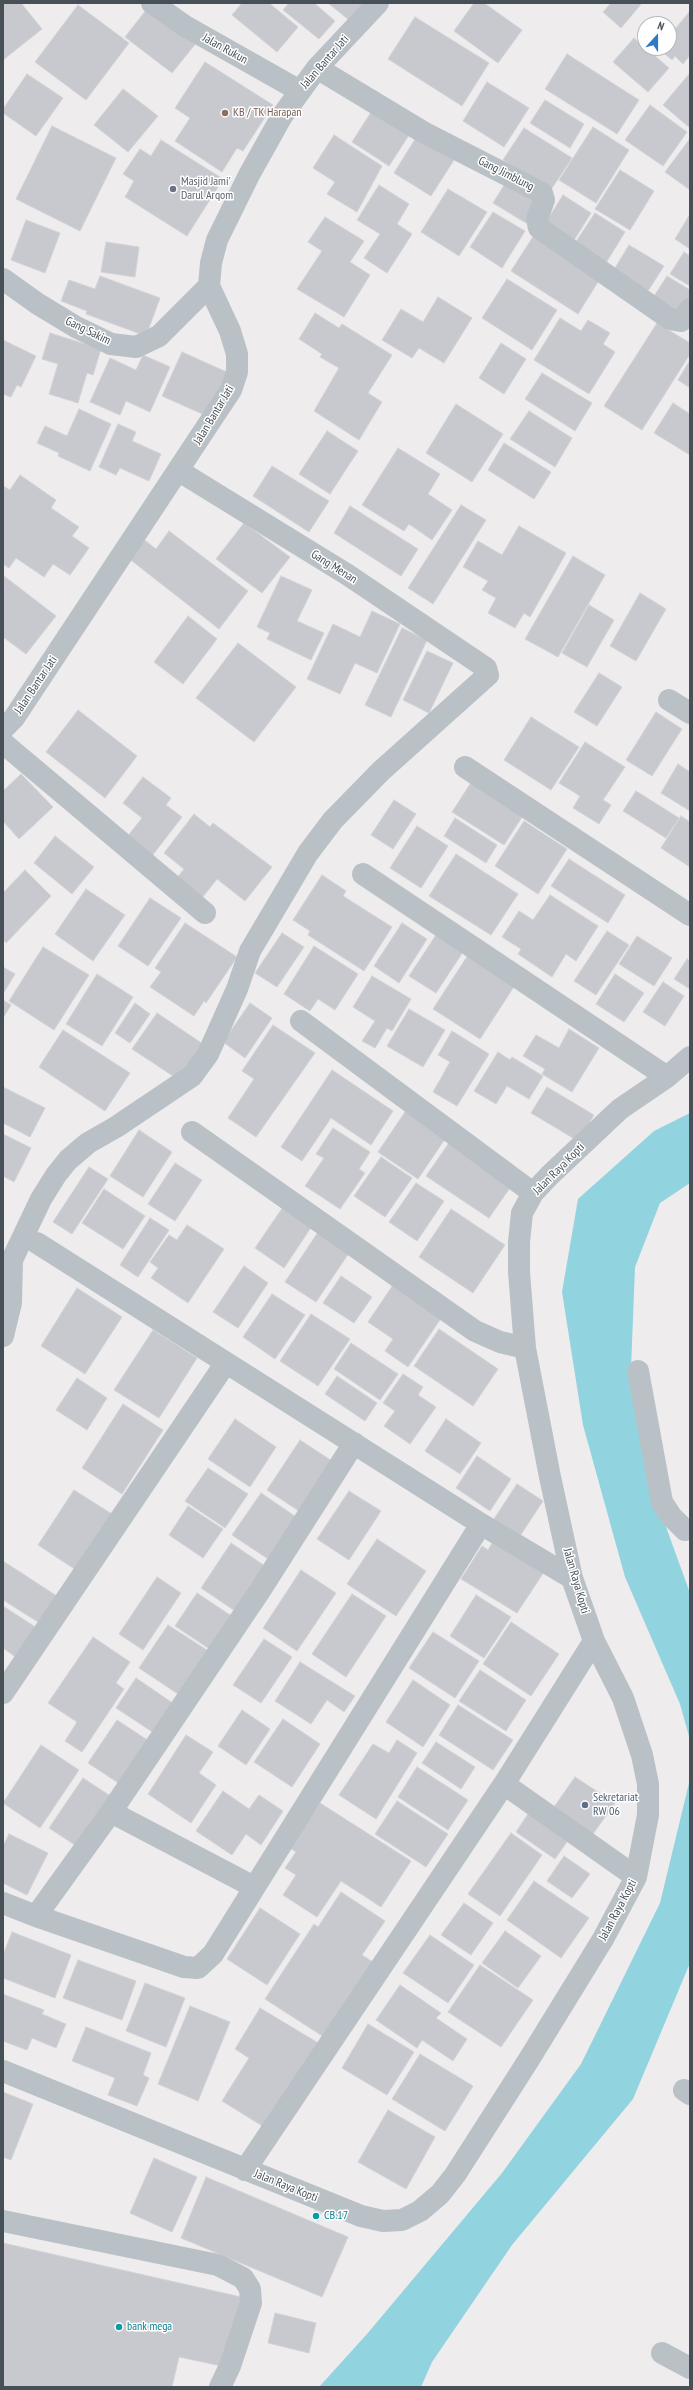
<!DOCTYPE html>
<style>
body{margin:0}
#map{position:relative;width:693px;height:2390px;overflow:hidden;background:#eeecec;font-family:"PT Sans Narrow",sans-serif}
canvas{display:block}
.frame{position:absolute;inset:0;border:4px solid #475057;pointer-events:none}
.north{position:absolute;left:637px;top:16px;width:40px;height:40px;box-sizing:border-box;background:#fff;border:1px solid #b5b9bc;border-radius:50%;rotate:21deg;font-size:11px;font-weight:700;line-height:16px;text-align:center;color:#475057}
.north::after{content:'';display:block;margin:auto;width:14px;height:18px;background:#2e7ac6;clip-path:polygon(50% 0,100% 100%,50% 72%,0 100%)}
</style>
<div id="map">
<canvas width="693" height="2390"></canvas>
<div class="frame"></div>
<div class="north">N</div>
</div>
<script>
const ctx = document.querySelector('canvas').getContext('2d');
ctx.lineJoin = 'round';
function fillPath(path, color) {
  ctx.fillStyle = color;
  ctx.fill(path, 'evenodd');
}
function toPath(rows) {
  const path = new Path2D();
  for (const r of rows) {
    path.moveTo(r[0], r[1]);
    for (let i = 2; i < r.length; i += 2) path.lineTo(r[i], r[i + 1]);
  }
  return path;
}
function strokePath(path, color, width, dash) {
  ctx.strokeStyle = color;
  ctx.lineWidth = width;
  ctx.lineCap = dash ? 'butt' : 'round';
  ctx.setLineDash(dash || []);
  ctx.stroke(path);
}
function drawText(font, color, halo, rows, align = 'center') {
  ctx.font = font + ' "PT Sans Narrow",sans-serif';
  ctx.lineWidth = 3;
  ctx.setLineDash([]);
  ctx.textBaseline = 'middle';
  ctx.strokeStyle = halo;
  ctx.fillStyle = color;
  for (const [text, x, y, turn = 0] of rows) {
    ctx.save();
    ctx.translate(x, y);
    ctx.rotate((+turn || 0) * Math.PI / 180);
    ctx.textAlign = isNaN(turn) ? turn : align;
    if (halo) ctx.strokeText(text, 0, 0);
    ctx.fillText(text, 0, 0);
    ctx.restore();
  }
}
fillPath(toPath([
 [690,1113,690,1183,660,1203,635,1267,631,1368,653,1491,690,1593,690,1740,680,1704,625,1577,583,1425,562,1292,578,1199,654,1131],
 [690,1779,690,1963,633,2099,512,2245,432,2362,421,2387,319,2387,367,2334,502,2173,581,2064,660,1903]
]), '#91d4e0');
const building = toPath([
 [3,3,21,3,42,29,3,60,3,3],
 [242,3,269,3,298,27,277,52,232,15,242,3],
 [289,3,314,3,335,21,319,39,283,10,289,3],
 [328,3,364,3,349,20,328,3],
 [474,3,484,3,522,30,498,63,454,31,474,3],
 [611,3,642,3,621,28,603,12,611,3],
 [78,5,129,43,86,100,35,62,78,5],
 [150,5,197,42,172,73,125,37,150,5],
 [690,11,690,55,683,64,675,56,672,60,658,48,669,48,669,24,658,24,664,18,676,28,690,11],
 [415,17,489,63,462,106,388,59,415,17],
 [634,38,669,68,648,92,613,62,634,38],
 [567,54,639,100,617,134,545,89,567,54],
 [205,62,273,105,243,151,237,148,222,172,175,141,190,118,175,108,205,62],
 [690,73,690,128,663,105,690,73],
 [27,74,63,98,36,136,3,113,3,109,27,74],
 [487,82,529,108,504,147,463,121,487,82],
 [123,89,158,116,128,152,94,125,123,89],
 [545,100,584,124,570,148,530,123,545,100],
 [650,105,687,132,663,166,625,140,650,105],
 [375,106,413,129,389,166,352,142,375,106],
 [52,126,116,158,80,231,16,199,52,126],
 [593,127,629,150,596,203,559,180,593,127],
 [524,128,572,158,550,191,503,160,524,128],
 [334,135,382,166,357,212,327,194,335,182,313,168,334,135],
 [417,136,454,160,431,196,394,173,417,136],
 [161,140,223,179,187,236,125,197,134,181,123,174,140,149,151,156,161,140],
 [689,140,690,140,690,190,665,172,689,140],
 [620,170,654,191,630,230,595,209,620,170],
 [508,179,540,200,526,223,493,203,508,179],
 [379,185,409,204,397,224,412,234,387,273,364,258,380,234,357,220,379,185],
 [448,189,487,212,459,256,421,232,448,189],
 [563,195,591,213,571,245,543,227,563,195],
 [493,212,525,231,502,268,470,247,493,212],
 [595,213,625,232,606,263,575,243,595,213],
 [690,214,690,249,675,239,690,214],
 [325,217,364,241,350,262,370,275,344,317,297,289,322,251,308,242,325,217],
 [26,220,60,233,45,273,11,260,26,220],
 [536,232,603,274,578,314,511,271,536,232],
 [106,242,139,247,135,277,101,272,106,242],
 [629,245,664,266,646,294,612,273,629,245],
 [684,252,690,256,690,286,670,274,684,252],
 [100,276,160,298,146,336,86,314,87,311,61,301,69,280,95,289,100,276],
 [667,276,690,290,690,304,680,319,651,301,667,276],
 [507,279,557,310,532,350,482,318,507,279],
 [438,297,472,318,444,363,419,348,412,358,382,340,401,309,423,322,438,297],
 [315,313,339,328,342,324,392,355,368,393,382,402,359,440,314,411,339,368,320,357,322,354,299,339,315,313],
 [560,318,581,331,588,320,610,333,603,344,615,352,589,394,534,360,560,318],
 [657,323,690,343,690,354,642,430,604,406,657,323],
 [50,333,101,349,93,375,87,373,78,403,49,394,58,364,42,359,50,333],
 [3,340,36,356,21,387,17,385,11,397,3,394,3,340],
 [501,343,526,359,504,394,479,378,501,343],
 [182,352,229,373,209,417,162,396,182,352],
 [143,355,170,367,150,412,126,401,120,415,90,402,110,358,136,370,143,355],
 [690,360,690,388,678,380,690,360],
 [542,373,592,403,575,431,525,399,542,373],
 [673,403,690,414,690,455,654,433,673,403],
 [456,404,503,434,472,482,426,453,456,404],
 [79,409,111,424,90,471,58,456,59,453,37,443,45,426,67,436,79,409],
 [529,411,572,438,555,467,510,439,529,411],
 [118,424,136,432,132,441,161,454,149,481,120,468,116,475,99,467,118,424],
 [327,431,358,451,330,494,299,474,327,431],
 [504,443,551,472,534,499,488,470,504,443],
 [398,448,440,474,428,494,452,510,432,540,409,524,404,531,362,505,398,448],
 [272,466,329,501,309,532,253,496,272,466],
 [20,475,56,500,51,508,79,527,72,536,89,548,70,575,53,564,44,577,16,558,9,568,3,564,3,486,10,490,20,475],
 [461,505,486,520,433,604,408,588,461,505],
 [350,506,418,549,401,576,334,533,350,506],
 [244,523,290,557,262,593,216,559,244,523],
 [519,526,566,553,530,617,524,613,515,628,488,613,496,598,482,590,488,581,463,567,478,541,502,555,519,526],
 [169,531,248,591,219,629,127,557,142,538,156,549,169,531],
 [573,556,605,575,558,657,525,639,573,556],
 [4,576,56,616,26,654,3,637,4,576],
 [281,576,312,590,297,621,324,633,311,660,267,639,270,633,257,627,281,576],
 [640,593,666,609,636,661,610,646,640,593],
 [589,605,614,620,587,667,562,653,589,605],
 [372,611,400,624,377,673,355,663,340,694,307,679,333,624,360,637,372,611],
 [188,616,217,639,183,684,154,662,188,616],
 [402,628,427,640,391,717,365,705,402,628],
 [238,643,296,687,254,742,196,698,238,643],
 [427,651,453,663,429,713,403,700,427,651],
 [599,673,622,687,597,726,574,712,599,673],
 [78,710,137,756,105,798,46,752,78,710],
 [656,712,682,729,652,776,626,760,656,712],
 [531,717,579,747,551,790,504,760,531,717],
 [585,742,625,767,603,800,611,805,599,824,573,808,580,796,559,783,585,742],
 [678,764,690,772,690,811,661,793,678,764],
 [21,774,53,807,19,839,3,821,3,791,21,774],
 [143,777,171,798,166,805,182,817,152,856,127,837,142,818,123,803,143,777],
 [474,778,526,811,504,845,452,812,474,778],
 [636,791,679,818,666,838,623,811,636,791],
 [394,800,416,814,393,849,371,835,394,800],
 [194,814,210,827,213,823,272,867,245,901,217,879,202,898,177,878,184,869,164,853,194,814],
 [681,816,690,822,690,867,661,848,681,816],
 [455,818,497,845,486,863,444,836,455,818],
 [524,821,567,849,538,894,495,866,524,821],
 [417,826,448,846,421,888,390,868,417,826],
 [55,836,94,867,72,894,34,863,55,836],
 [456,854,518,894,491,935,429,896,456,854],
 [569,859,625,895,608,923,551,886,569,859],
 [25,870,51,896,6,943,3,939,3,893,25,870],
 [322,875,346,891,343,896,392,927,364,971,308,935,310,931,293,920,322,875],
 [86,889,125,915,93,961,55,934,86,889],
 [550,895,598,926,576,961,566,954,552,977,518,954,521,949,502,937,519,911,533,920,550,895],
 [150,898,181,918,148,966,118,946,150,898],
 [185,923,237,957,206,1003,204,1001,194,1016,150,987,161,972,155,968,185,923],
 [402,923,427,939,399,983,374,966,402,923],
 [607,931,629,945,596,995,574,981,607,931],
 [438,932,465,949,436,993,409,976,438,932],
 [282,933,304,947,277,987,255,973,282,933],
 [637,936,672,958,654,986,619,964,637,936],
 [314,946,358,974,335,1010,318,999,310,1011,284,994,314,946],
 [43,947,89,975,54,1030,9,1001,43,947],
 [470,952,517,982,480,1039,433,1009,470,952],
 [687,959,690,961,690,989,674,979,687,959],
 [3,967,15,974,3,994,3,967],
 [97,974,133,997,102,1046,66,1024,97,974],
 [615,974,644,993,624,1022,596,1004,615,974],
 [372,976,411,999,392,1031,387,1028,375,1048,362,1041,375,1021,353,1007,372,976],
 [663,982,684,996,665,1026,643,1012,663,982],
 [3,1000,11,1005,3,1018,3,1000],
 [135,1003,150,1014,130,1043,115,1033,135,1003],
 [250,1003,272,1018,245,1058,223,1042,250,1003],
 [409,1009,445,1030,423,1067,387,1046,409,1009],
 [157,1013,203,1044,179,1080,132,1049,157,1013],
 [273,1025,315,1053,256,1137,228,1118,254,1079,242,1071,273,1025],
 [569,1029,599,1048,572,1092,542,1074,545,1069,523,1056,536,1035,559,1048,569,1029],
 [63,1030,130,1073,105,1111,39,1067,63,1030],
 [452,1031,489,1054,457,1106,433,1092,450,1062,438,1055,452,1031],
 [498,1052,510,1060,512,1057,543,1076,529,1099,507,1086,496,1104,474,1091,498,1052],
 [332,1070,393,1111,371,1145,331,1118,302,1161,281,1147,332,1070],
 [3,1087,45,1108,30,1137,3,1123,3,1087],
 [547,1087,594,1115,578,1141,531,1113,547,1087],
 [409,1106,449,1133,418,1179,378,1152,409,1106],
 [333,1128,370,1152,359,1169,365,1173,340,1209,305,1186,324,1158,316,1154,333,1128],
 [139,1130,172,1152,143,1197,110,1176,139,1130],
 [3,1134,31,1148,14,1182,3,1176,3,1134],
 [451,1140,514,1182,489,1218,426,1176,451,1140],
 [381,1157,412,1178,385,1217,354,1196,381,1157],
 [175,1163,202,1180,175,1221,148,1204,175,1163],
 [89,1167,108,1179,72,1234,53,1222,89,1167],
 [416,1183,444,1201,417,1241,389,1222,416,1183],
 [104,1189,145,1216,123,1249,82,1223,104,1189],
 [283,1207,312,1226,284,1268,255,1248,283,1207],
 [451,1209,505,1245,473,1293,419,1257,451,1209],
 [150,1218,169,1230,138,1277,120,1265,150,1218],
 [187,1225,224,1249,188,1303,151,1278,158,1268,150,1262,169,1235,177,1240,187,1225],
 [320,1229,351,1250,316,1302,285,1282,320,1229],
 [244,1266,268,1283,238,1328,213,1312,244,1266],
 [341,1276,372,1297,354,1323,323,1303,341,1276],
 [397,1279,444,1314,408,1367,385,1351,393,1339,368,1322,397,1279],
 [77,1288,122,1317,85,1374,41,1346,77,1288],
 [272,1294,305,1315,275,1359,243,1337,272,1294],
 [311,1314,350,1339,318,1386,280,1361,311,1314],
 [439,1329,498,1369,473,1406,414,1366,439,1329],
 [153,1330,197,1358,159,1418,114,1390,153,1330],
 [351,1343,398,1374,380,1400,334,1369,351,1343],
 [403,1374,423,1387,418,1395,436,1407,410,1444,384,1426,395,1411,383,1403,403,1374],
 [337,1376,377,1403,365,1421,325,1394,337,1376],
 [77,1378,107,1398,87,1430,56,1410,77,1378],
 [123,1404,163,1430,122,1494,82,1468,123,1404],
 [235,1419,276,1447,250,1487,208,1459,235,1419],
 [446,1419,481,1443,460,1474,425,1451,446,1419],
 [300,1440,335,1463,302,1513,267,1490,300,1440],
 [477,1456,511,1479,490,1511,456,1488,477,1456],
 [208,1468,248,1494,225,1528,185,1501,208,1468],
 [517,1484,543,1501,518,1539,492,1522,517,1484],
 [74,1490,115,1516,79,1572,38,1545,74,1490],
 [349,1491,381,1511,349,1560,317,1539,349,1491],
 [261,1493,302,1521,274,1563,232,1535,261,1493],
 [188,1506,223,1529,203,1558,169,1535,188,1506],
 [377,1539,426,1571,396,1616,347,1584,377,1539],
 [494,1540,544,1572,517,1613,461,1579,482,1546,488,1550,494,1540],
 [231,1543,268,1568,238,1613,201,1588,231,1543],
 [3,1561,63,1600,46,1627,3,1600,3,1561],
 [301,1570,336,1593,297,1651,263,1628,301,1570],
 [157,1577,181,1593,143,1650,119,1634,157,1577],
 [197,1593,233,1617,211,1650,175,1626,197,1593],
 [352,1594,386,1616,346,1677,312,1654,352,1594],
 [476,1595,511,1617,484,1658,450,1636,476,1595],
 [3,1606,37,1628,17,1658,3,1648,3,1606],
 [511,1622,559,1654,531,1696,483,1664,511,1622],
 [168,1625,213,1654,184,1698,139,1668,168,1625],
 [433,1632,479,1661,455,1698,409,1668,433,1632],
 [93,1637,130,1662,116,1683,124,1689,82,1752,65,1741,77,1722,48,1703,93,1637],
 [264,1639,292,1657,261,1703,233,1685,264,1639],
 [300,1662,355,1696,344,1712,327,1700,311,1724,275,1701,300,1662],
 [480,1670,526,1700,506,1731,459,1701,480,1670],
 [136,1678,177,1706,157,1735,116,1708,136,1678],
 [413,1680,450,1705,423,1747,386,1722,413,1680],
 [458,1705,513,1740,493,1770,439,1735,458,1705],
 [242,1710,270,1729,246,1765,218,1746,242,1710],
 [283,1719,320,1744,292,1787,254,1762,283,1719],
 [117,1720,155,1745,126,1788,88,1763,117,1720],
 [186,1735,213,1752,199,1773,216,1785,191,1823,148,1794,186,1735],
 [397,1740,417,1753,376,1819,339,1795,373,1744,389,1753,397,1740],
 [436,1742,475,1767,461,1789,422,1763,436,1742],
 [41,1745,79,1770,40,1828,3,1803,41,1745],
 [417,1767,468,1800,448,1830,398,1797,417,1767],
 [575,1777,615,1803,593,1834,554,1807,575,1777],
 [83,1778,115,1799,81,1849,49,1828,83,1778],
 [223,1791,249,1809,259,1795,283,1811,261,1845,246,1834,232,1855,196,1831,223,1791],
 [397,1801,448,1834,426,1867,375,1834,397,1801],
 [320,1803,411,1861,381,1907,341,1881,317,1917,283,1895,296,1875,285,1868,296,1852,290,1848,320,1803],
 [532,1808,571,1836,555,1859,516,1832,532,1808],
 [511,1833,542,1855,500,1916,468,1894,511,1833],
 [9,1834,48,1853,27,1895,3,1883,3,1846,9,1834],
 [564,1856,590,1874,572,1898,547,1881,564,1856],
 [534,1881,589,1918,561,1958,507,1920,534,1881],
 [341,1892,385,1921,362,1955,376,1964,327,2039,265,1999,314,1924,318,1927,341,1892],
 [464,1903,493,1923,471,1955,441,1935,464,1903],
 [260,1908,300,1934,267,1985,227,1959,260,1908],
 [505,1931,541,1956,518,1988,482,1963,505,1931],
 [12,1932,71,1955,55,1998,3,1978,3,1955,12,1932],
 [430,1935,474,1965,448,2003,403,1973,430,1935],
 [78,1960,136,1981,122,2020,63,1998,78,1960],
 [480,1965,533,2000,501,2047,448,2012,480,1965],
 [145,1983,185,1998,166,2047,126,2031,145,1983],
 [400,1985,441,2013,436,2018,467,2039,453,2061,422,2040,417,2048,376,2020,400,1985],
 [3,1994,44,2010,42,2014,66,2024,56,2048,32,2038,27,2050,3,2041,3,1994],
 [190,2006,230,2022,198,2101,158,2084,190,2006],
 [260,2008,320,2044,264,2127,222,2101,249,2058,235,2049,260,2008],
 [368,2024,414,2052,387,2095,342,2068,368,2024],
 [86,2027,151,2053,143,2075,149,2078,137,2106,108,2095,115,2078,72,2061,86,2027],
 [420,2054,473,2086,445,2131,392,2099,420,2054],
 [3,2092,33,2104,11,2160,3,2157,3,2092],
 [388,2110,435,2137,406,2189,358,2162,388,2110],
 [154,2158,197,2177,172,2232,130,2213,154,2158],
 [206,2177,348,2237,322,2297,181,2238,206,2177],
 [315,2210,321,2213,318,2221,312,2218,315,2210],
 [3,2243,241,2297,226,2367,179,2357,172,2387,3,2387,3,2243],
 [275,2313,316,2323,309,2353,268,2343,275,2313]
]);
fillPath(building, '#c7c9ce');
strokePath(building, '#d1d3d7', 1);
strokePath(toPath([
 [152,3,185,26,300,91],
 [317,68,423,132,542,193,544,200,537,219,539,228,670,319,681,321,690,309],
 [3,279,38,304,76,327,111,344,136,347,159,336,209,286],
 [669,700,690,713],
 [3,729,14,718,231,390,237,372,237,354,230,331,209,286,211,263,217,240,249,175,282,116,317,68,378,3],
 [3,743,205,913],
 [465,767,690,915],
 [363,874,667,1077],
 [301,1021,533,1193],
 [192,1132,475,1331,500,1342,525,1348],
 [37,1243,481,1524,572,1578],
 [3,1336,11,1303,12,1260,41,1199,56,1175,68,1160,88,1143,116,1127,192,1076,208,1054,237,989,250,951,308,853,333,820,381,771,488,675,486,668,348,575,179,471],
 [638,1371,662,1502,671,1516,685,1530],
 [3,1693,225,1364],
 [504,1784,636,1877],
 [111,1812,254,1887],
 [3,1903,36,1916,184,1967,198,1968,213,1954,481,1524],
 [36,1916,111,1812,261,1589,354,1443],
 [3,2071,361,2216,383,2221,402,2220,420,2211,440,2194,455,2175,528,2061,603,1939,636,1877,648,1815,648,1784,642,1755,623,1698,594,1641,572,1578,550,1477,525,1348,519,1272,519,1242,522,1213,533,1193,550,1175,620,1109,667,1077,690,1057],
 [684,2090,690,2094],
 [245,2170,504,1784,594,1641],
 [3,2221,218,2265,243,2278,250,2289,251,2303,230,2366,220,2387],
 [662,2353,690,2368]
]), '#b9c1c7', 22);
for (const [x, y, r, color] of [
 [225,113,4,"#8d6e63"],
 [173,189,4,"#6b7280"],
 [585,1805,4,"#5c6f8a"],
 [316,2216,4,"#0f9aa8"],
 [119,2327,4,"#0f9aa8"]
]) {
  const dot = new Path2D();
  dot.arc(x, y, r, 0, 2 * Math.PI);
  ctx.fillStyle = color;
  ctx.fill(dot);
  strokePath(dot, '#fff', 1.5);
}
drawText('12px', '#475057', '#fff', [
 ["Jalan Rukun",225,49,29],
 ["Jalan Bantar Jati",325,62,-49],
 ["Gang Jimblung",506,174,27],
 ["Gang Sakim",88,331,26],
 ["Jalan Bantar Jati",214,415,-59],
 ["Gang Menan",334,567,32],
 ["Jalan Bantar Jati",36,685,-56],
 ["Jalan Raya Kopti",559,1169,-45],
 ["Jalan Raya Kopti",576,1581,74],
 ["Jalan Raya Kopti",618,1910,-62],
 ["Jalan Raya Kopti",286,2186,22]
]);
drawText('12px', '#785e54', '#fff', [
 ["KB / TK Harapan",233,113]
], 'left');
drawText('12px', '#5b616d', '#fff', [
 ["Masjid Jami'",181,182],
 ["Darul Arqom",181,196]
], 'left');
drawText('12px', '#4e5e75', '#fff', [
 ["Sekretariat",593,1798],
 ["RW 06",593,1812]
], 'left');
drawText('12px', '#0d838f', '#fff', [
 ["CB.17",324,2216],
 ["bank mega",127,2327]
], 'left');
</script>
